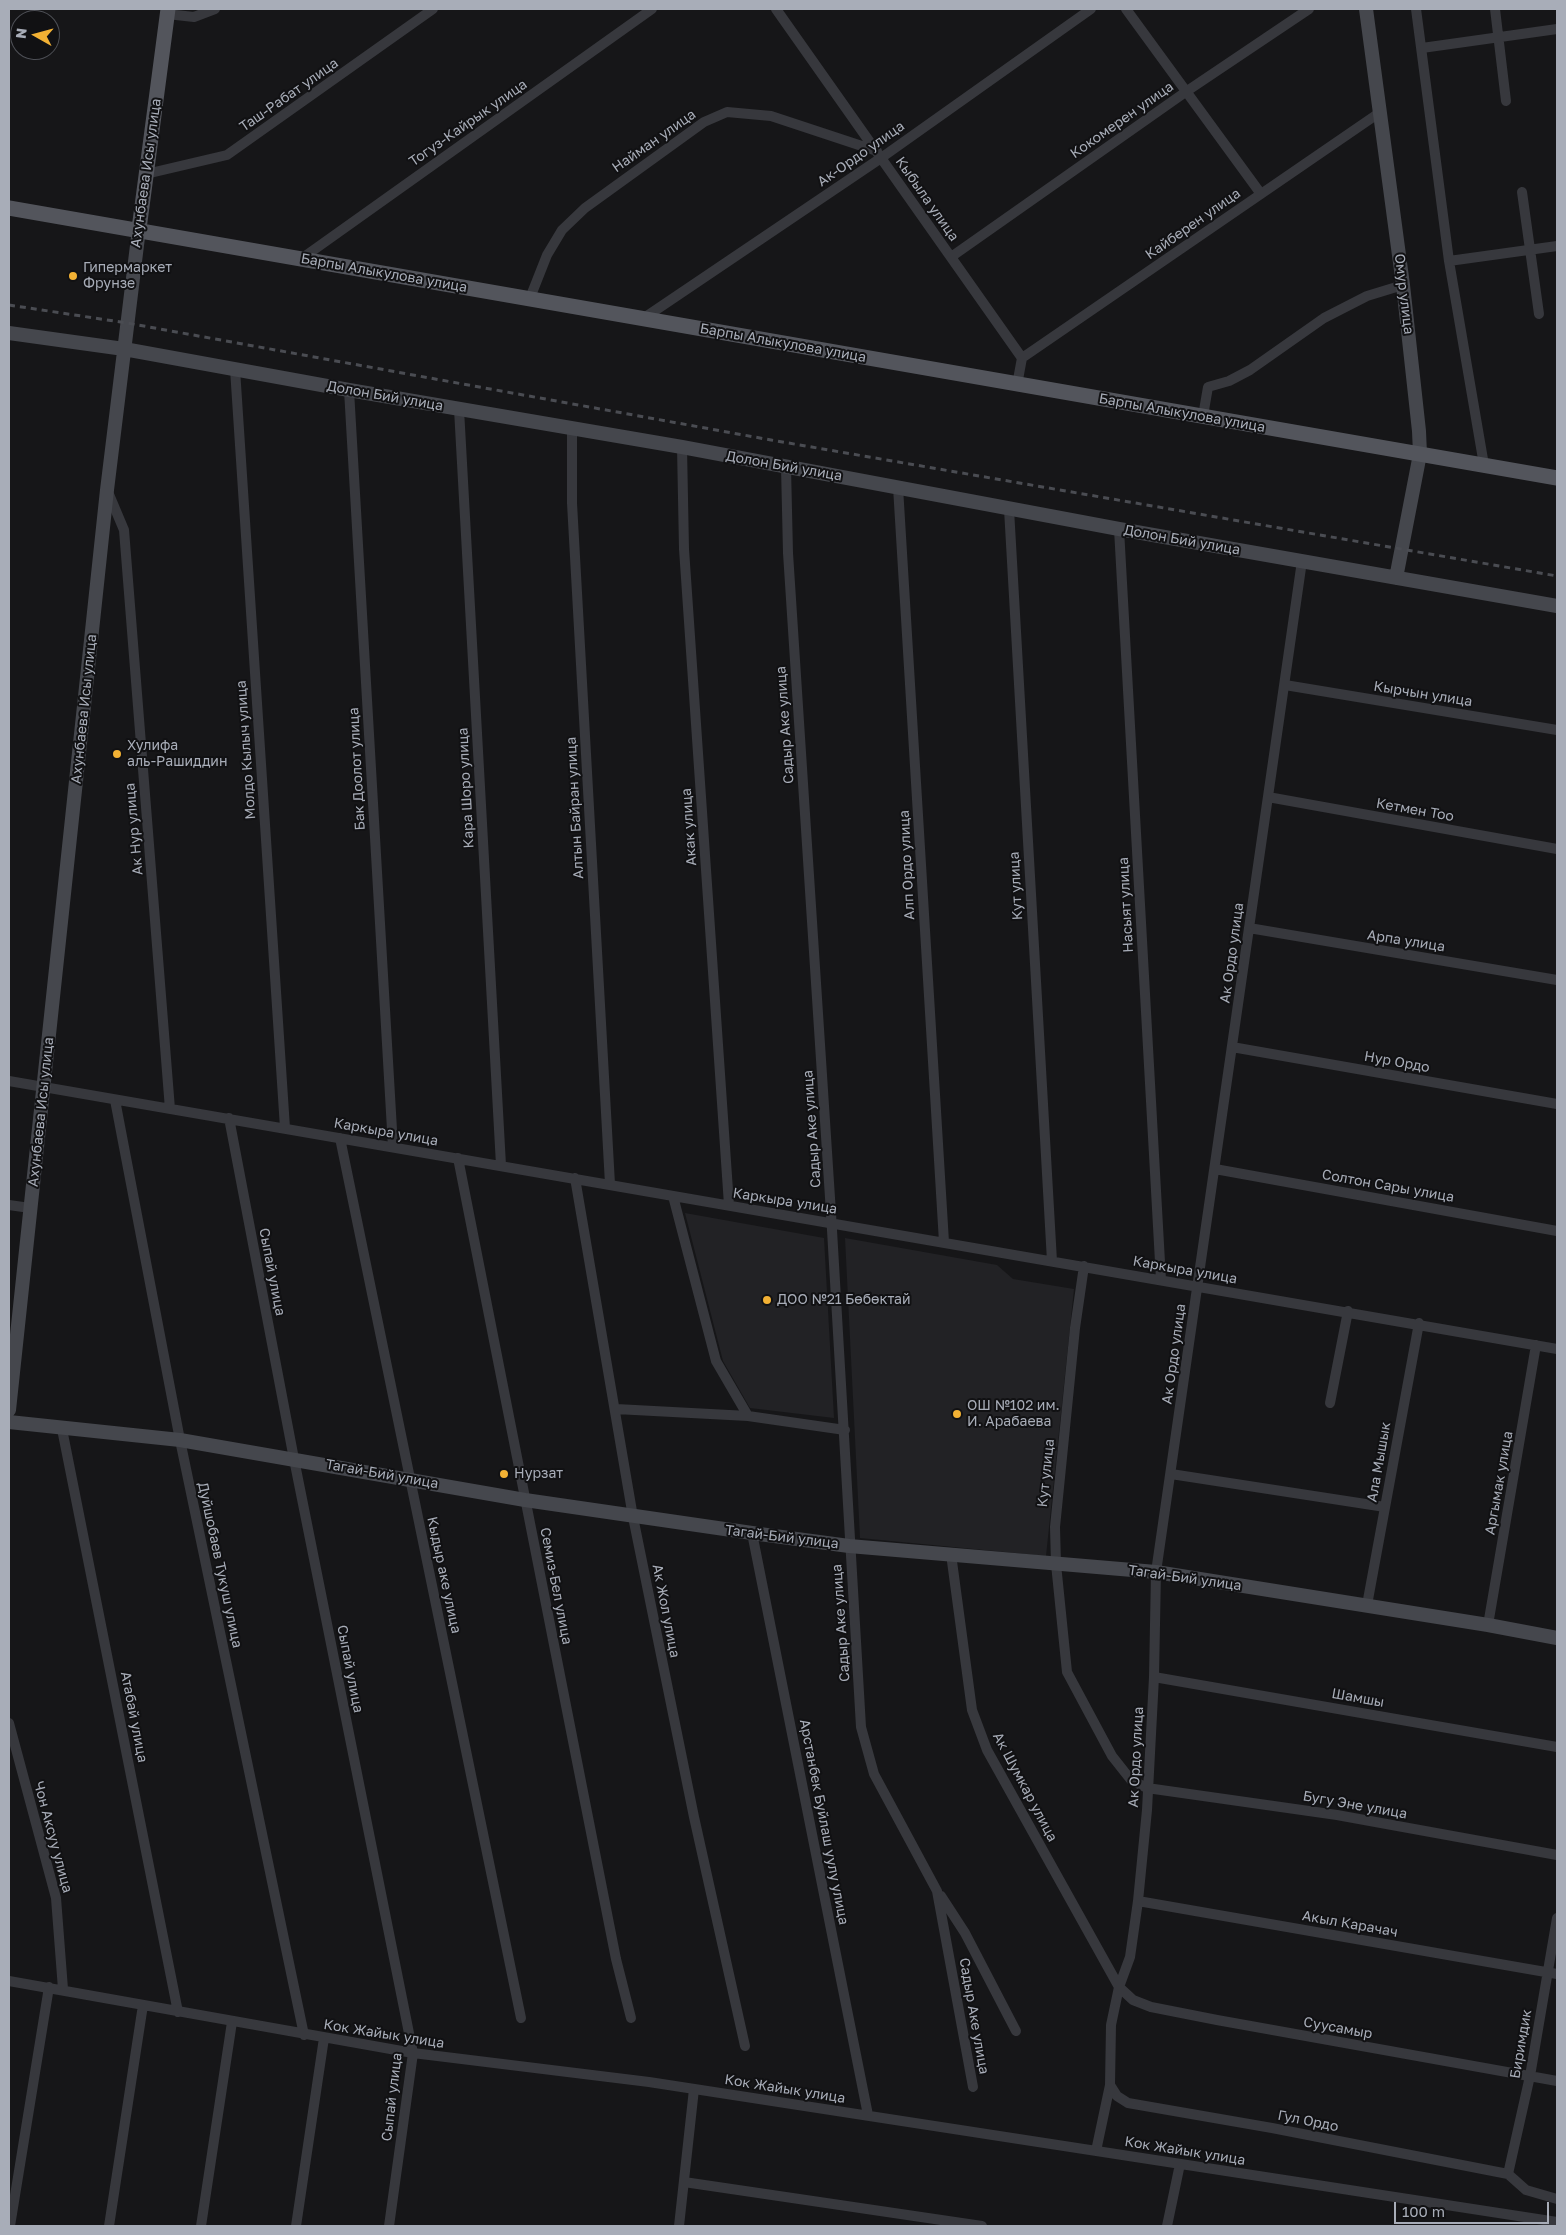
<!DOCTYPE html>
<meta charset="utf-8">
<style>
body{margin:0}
#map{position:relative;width:1566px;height:2235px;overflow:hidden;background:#161618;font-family:"Golos Text",sans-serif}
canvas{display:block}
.frame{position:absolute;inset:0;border:10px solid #a8adb8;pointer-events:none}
.north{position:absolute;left:10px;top:10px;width:50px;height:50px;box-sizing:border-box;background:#111113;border:1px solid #4d4f55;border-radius:50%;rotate:277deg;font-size:14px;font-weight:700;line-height:20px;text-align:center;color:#a8adb8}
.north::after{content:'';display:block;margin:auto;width:18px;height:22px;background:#f2b134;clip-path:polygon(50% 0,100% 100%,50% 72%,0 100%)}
.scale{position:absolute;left:1394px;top:2202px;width:155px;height:22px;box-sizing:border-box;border:2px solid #a8adb8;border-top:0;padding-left:6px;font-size:15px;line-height:18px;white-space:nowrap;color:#a8adb8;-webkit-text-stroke:4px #111113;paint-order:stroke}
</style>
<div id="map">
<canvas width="1566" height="2235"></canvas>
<div class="frame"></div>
<div class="north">N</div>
<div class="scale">100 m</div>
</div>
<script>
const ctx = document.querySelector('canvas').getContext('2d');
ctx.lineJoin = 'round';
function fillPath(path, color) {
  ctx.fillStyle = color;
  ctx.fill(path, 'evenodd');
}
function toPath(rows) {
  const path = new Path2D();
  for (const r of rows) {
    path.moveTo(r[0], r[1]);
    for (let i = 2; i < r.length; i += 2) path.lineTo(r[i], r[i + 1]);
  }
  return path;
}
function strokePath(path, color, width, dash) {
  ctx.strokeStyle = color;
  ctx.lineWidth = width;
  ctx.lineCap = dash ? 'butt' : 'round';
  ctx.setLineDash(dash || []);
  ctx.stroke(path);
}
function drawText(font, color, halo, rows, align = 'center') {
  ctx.font = font + ' "Golos Text",sans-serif';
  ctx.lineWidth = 4;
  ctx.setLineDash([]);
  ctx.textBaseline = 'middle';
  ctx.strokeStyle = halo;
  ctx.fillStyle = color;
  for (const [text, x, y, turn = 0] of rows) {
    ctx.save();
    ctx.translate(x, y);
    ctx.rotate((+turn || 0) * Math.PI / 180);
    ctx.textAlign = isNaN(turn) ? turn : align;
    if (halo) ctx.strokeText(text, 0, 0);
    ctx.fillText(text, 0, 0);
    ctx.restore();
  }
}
fillPath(toPath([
 [685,1213,824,1238,834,1418,750,1408,723,1361],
 [845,1238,997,1265,1013,1279,1074,1289,1046,1556,860,1538]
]), '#222225');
strokePath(toPath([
 [776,9,1022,358,1017,385],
 [1126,9,1261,194],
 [1416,9,1449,261,1484,465],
 [1495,9,1506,101],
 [167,14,194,17,215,9],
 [1422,48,1557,29],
 [146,174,227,155,433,9],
 [1522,192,1539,314],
 [951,257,1187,91,1309,9],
 [301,259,652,9],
 [1449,261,1557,246],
 [530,298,547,255,562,230,585,208,704,122,727,112,771,116,877,151],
 [644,318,881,158,1091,9],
 [1022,358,1379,113],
 [235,369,285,1128],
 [349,390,393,1147],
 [459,409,501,1165],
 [1203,416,1208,387,1229,381,1250,370,1324,318,1367,296,1403,285],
 [572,429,572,503,610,1184],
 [682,447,684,549,729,1205],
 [786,467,788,553,831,1213,861,1727,874,1774,937,1891,973,2087],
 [898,487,944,1242],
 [108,492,124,530,170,1109],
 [1009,509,1052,1261],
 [1119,529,1161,1280],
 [1285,685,1557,730],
 [1268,797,1557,849],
 [1249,928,1557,980],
 [1232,1047,1557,1104],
 [9,1081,1557,1349],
 [115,1100,180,1440,304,2035],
 [229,1118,294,1459,413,2053,389,2226],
 [340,1138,521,2018],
 [458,1158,616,1959,631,2018],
 [1215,1169,1557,1231],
 [575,1178,633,1517,694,1817,745,2046],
 [673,1196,716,1361,748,1416],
 [9,1205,30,1208],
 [1084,1266,1075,1328,1055,1527,1056,1564,1067,1672,1112,1756,1131,1780,1147,1788,1337,1815,1557,1855],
 [1330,1403,1348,1311],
 [616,1409,748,1416,845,1430],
 [62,1429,178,2012],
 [1171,1474,1385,1507],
 [752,1533,868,2115],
 [951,1554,972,1710,987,1750,1119,1987,1133,2000,1151,2007,1217,2020,1557,2081],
 [1367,1605,1419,1323],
 [1488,1625,1536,1345],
 [1154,1677,1557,1747],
 [9,1723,56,1898,63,1989],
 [941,1896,965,1933,1016,2031],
 [1138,1901,1557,1974],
 [9,1981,413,2053,649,2082,1557,2222],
 [1110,2085,1117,2096,1128,2103,1272,2128,1508,2174],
 [1096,2151,1110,2085,1111,2025,1119,1987,1130,1957,1138,1901,1147,1810,1154,1677,1156,1572,1302,561],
 [1508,2174,1530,2076,1557,1918],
 [1508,2174,1526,2190,1557,2199],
 [684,2182,982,2226],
 [10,2226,49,1987],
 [109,2226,143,2005],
 [201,2226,232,2022],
 [296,2226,324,2038],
 [679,2226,694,2089],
 [1167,2226,1180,2164]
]), '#37383d', 10);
strokePath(toPath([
 [1366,9,1403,285,1419,431,1420,454,1396,578],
 [9,333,124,349,349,390,682,447,1119,529,1557,606],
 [9,1410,107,490,139,229],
 [9,1422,180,1440,525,1500,752,1533,849,1546,1156,1572,1488,1625,1557,1638]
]), '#45474d', 14);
strokePath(toPath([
 [9,208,1557,478],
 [139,229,168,9]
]), '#53555c', 15);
strokePath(toPath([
 [9,305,127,323,771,440,1557,576]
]), '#4a4c52', 3, [6, 5]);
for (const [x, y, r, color] of [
 [73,276,5,"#f2b134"],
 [117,754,5,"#f2b134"],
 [767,1300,5,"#f2b134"],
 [957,1414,5,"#f2b134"],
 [504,1474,5,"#f2b134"]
]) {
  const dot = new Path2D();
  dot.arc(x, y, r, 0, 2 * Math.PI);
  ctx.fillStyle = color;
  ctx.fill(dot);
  strokePath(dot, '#111113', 2);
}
drawText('14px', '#a8adb8', '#111113', [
 ["Таш-Рабат улица",289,95,-35],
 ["Кокомерен улица",1122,120,-35],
 ["Тогуз-Кайрык улица",468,123,-35],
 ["Найман улица",654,141,-35],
 ["Ак-Ордо улица",861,154,-35],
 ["Ахунбаева Исы улица",146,173,-82],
 ["Кыбыла улица",927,199,55],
 ["Кайберен улица",1193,224,-35],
 ["Барпы Алыкулова улица",384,273,10],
 ["Омур улица",1404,294,83],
 ["Барпы Алыкулова улица",783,343,10],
 ["Долон Бий улица",385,396,10],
 ["Барпы Алыкулова улица",1182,413,10],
 ["Долон Бий улица",784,466,10],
 ["Долон Бий улица",1182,540,10],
 ["Кырчын улица",1423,694,9],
 ["Ахунбаева Исы улица",84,709,-84],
 ["Садыр Аке улица",785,725,-94],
 ["Молдо Кылыч улица",246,750,-94],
 ["Бак Доолот улица",357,769,-93],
 ["Кара Шоро улица",466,788,-93],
 ["Алтын Байран улица",575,808,-93],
 ["Кетмен Тоо",1415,810,10],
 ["Акак улица",689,827,-94],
 ["Ак Нур улица",134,829,-95],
 ["Алп Ордо улица",907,865,-93],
 ["Кут улица",1016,886,-93],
 ["Насыят улица",1126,905,-93],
 ["Арпа улица",1406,941,9],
 ["Ак Ордо улица",1232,953,-82],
 ["Нур Ордо",1397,1062,10],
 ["Ахунбаева Исы улица",41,1112,-84],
 ["Садыр Аке улица",812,1129,-94],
 ["Каркыра улица",386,1132,10],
 ["Солтон Сары улица",1388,1186,10],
 ["Каркыра улица",785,1201,9],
 ["Каркыра улица",1185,1270,10],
 ["Сыпай улица",272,1272,79],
 ["Ак Ордо улица",1174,1354,-82],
 ["Ала Мышык",1379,1462,-80],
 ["Кут улица",1046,1473,-84],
 ["Тагай-Бий улица",382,1474,10],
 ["Аргымак улица",1499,1483,-80],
 ["Тагай-Бий улица",782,1537,7],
 ["Дуйшобаев Тукуш улица",220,1565,78],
 ["Кыдыр аке улица",444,1575,78],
 ["Тагай-Бий улица",1185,1578,8],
 ["Семиз-Бел улица",556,1586,79],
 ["Ак Жол улица",666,1611,79],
 ["Садыр Аке улица",841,1623,-94],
 ["Сыпай улица",350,1669,79],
 ["Шамшы",1358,1698,10],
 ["Атабай улица",134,1717,79],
 ["Ак Ордо улица",1136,1757,-87],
 ["Ак Шумкар улица",1025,1787,62],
 ["Бугу Эне улица",1355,1805,10],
 ["Арстанбек Буйлаш уулу улица",824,1822,79],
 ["Чон Аксуу улица",53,1837,75],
 ["Акыл Карачач",1350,1924,10],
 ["Садыр Аке улица",974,2016,80],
 ["Суусамыр",1338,2028,10],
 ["Кок Жайык улица",384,2034,9],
 ["Биримдик",1521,2044,-80],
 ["Кок Жайык улица",785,2089,9],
 ["Сыпай улица",392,2097,-83],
 ["Гул Ордо",1308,2121,11],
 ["Кок Жайык улица",1185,2151,9]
]);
drawText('14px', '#a8adb8', '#111113', [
 ["Гипермаркет",83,268],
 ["Фрунзе",83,284],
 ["Хулифа",127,746],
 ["аль-Рашиддин",127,762],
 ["ДОО №21 Бөбөктай",777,1300],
 ["ОШ №102 им.",967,1406],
 ["И. Арабаева",967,1422],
 ["Нурзат",514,1474]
], 'left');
</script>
